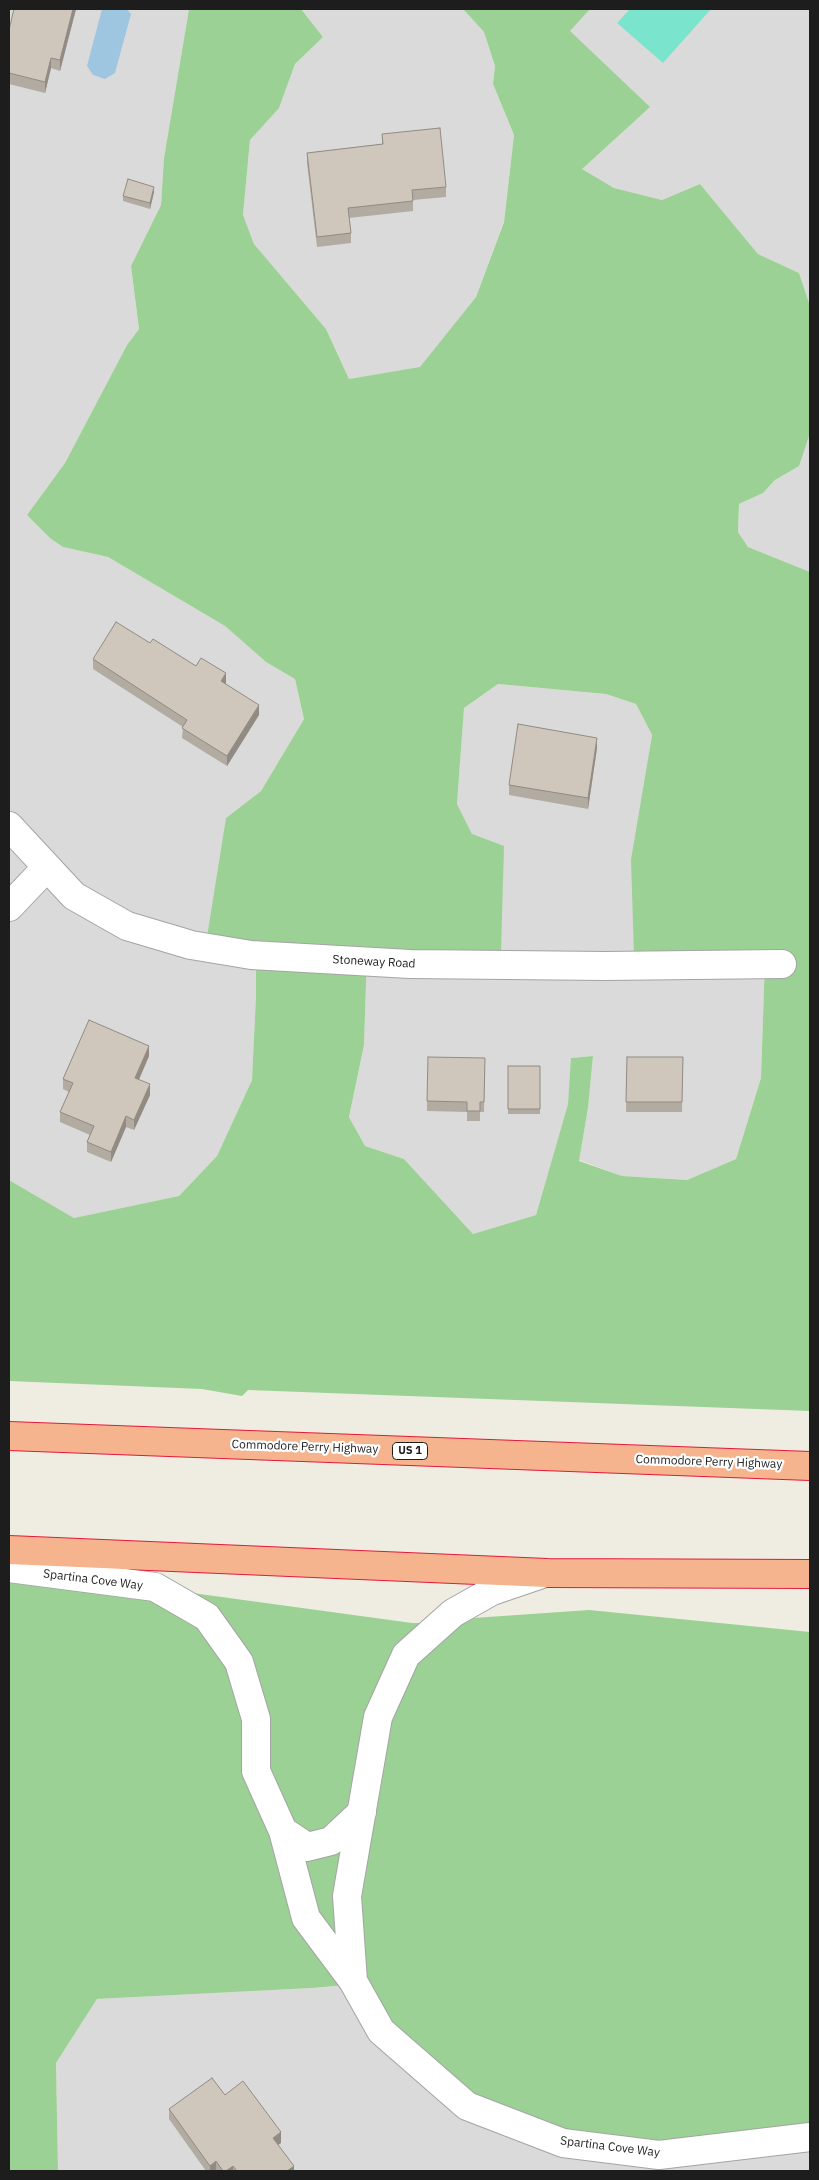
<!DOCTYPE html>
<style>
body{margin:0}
#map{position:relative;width:819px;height:2180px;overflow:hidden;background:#efede2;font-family:"IBM Plex Sans",sans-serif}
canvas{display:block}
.frame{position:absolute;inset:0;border:10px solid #1d1d1d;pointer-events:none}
</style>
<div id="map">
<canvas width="819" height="2180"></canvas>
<div class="frame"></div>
</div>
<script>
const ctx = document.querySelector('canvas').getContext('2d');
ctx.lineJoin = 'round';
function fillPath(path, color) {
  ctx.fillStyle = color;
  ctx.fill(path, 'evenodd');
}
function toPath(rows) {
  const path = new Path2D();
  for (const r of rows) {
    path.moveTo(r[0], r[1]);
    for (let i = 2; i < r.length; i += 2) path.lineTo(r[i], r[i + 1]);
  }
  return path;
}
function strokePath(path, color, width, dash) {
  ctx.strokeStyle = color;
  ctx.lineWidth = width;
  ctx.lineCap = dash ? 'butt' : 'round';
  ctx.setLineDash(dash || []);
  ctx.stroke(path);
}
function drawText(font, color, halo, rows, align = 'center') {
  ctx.font = font + ' "IBM Plex Sans",sans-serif';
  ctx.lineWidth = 4.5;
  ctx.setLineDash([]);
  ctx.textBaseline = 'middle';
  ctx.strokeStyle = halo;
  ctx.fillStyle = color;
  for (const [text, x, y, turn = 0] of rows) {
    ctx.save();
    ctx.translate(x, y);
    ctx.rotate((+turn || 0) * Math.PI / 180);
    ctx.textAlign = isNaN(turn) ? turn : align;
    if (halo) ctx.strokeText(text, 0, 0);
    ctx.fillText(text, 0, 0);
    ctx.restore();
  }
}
fillPath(toPath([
 [9,9,189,9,164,158,161,205,131,266,139,329,127,345,65,463,27,515,63,547,108,557,225,626,266,662,295,679,304,719,261,791,226,818,256,949,256,995,252,1080,217,1156,179,1196,74,1218,9,1180],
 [301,9,463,9,484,32,495,66,493,84,514,135,504,221,476,297,420,368,349,379,326,329,254,244,243,215,250,140,279,107,295,64,323,37],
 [590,9,810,9,810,306,799,273,758,254,700,184,662,200,614,188,582,169,570,30],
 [810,433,810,572,748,547,738,532,739,504,763,493,775,480,798,466],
 [498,684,606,694,636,704,652,735,631,859,765,958,761,1078,736,1159,687,1180,622,1176,579,1160,588,1108,593,1056,572,1058,568,1104,536,1215,473,1234,404,1159,365,1146,349,1117,364,1045,367,954,472,834,457,804,464,708],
 [358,1984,810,2135,810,2171,58,2171,56,2063,97,1999,312,1988]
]), '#dbdada');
fillPath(toPath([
 [189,9,301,9,323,37,295,64,279,108,250,140,243,215,254,244,326,329,349,379,420,367,476,297,504,222,514,135,493,84,495,66,484,32,463,9,590,9,570,31,650,107,582,169,614,188,662,200,700,184,758,254,799,273,810,306,810,433,799,466,775,480,763,493,739,504,738,532,748,547,810,572,810,1411,248,1390,242,1396,202,1389,9,1381,9,1180,74,1218,179,1196,217,1156,252,1080,256,995,256,949,207,937,226,818,261,791,304,719,295,679,266,662,225,626,108,557,63,547,50,538,27,515,65,463,127,345,139,329,131,266,161,205,164,158],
 [498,684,606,694,636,704,652,735,631,859,634,956,765,958,761,1078,736,1159,687,1180,622,1176,579,1161,588,1108,593,1056,571,1058,568,1104,536,1215,473,1234,404,1159,365,1146,349,1117,364,1045,367,954,501,952,504,846,472,834,457,804,464,708],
 [9,1583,141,1586,412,1623,445,1623,459,1619,589,1610,810,1632,810,2135,665,2152,561,2139,435,2074,357,1984,312,1988,97,1999,56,2063,58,2171,9,2171]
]), '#9bd194');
fillPath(toPath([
 [630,9,711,9,663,63,617,23]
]), '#7be4cd');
fillPath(toPath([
 [102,9,127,9,131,14,115,73,105,79,93,75,87,66]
]), '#9fc6e0');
const minor = toPath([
 [9,826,74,896,127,926,191,945,251,955,410,964,605,966,782,964],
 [9,907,46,868],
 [9,1568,155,1587,207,1617,239,1662,256,1719,256,1771,283,1831,306,1918,353,1981,347,1896,378,1717,406,1655,453,1613,492,1591,545,1573],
 [283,1831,307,1847,331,1841,362,1812],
 [353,1981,381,2031,467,2106,563,2143,659,2155,810,2137]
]);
const trunk = toPath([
 [9,1436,810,1466],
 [9,1550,547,1573,810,1574]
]);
strokePath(minor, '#a4a4a4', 30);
strokePath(trunk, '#e3193b', 30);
strokePath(minor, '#fff', 28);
strokePath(trunk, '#f6b48e', 28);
fillPath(toPath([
 [76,9,60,71,51,68,45,93,9,84,9,30],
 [382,134,446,187,446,197,413,200,413,211,349,218,351,233,351,243,317,247,307,163,307,153,382,144],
 [154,192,150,209,123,201,123,196],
 [93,659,196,666,226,684,225,684,259,715,227,766,182,738,183,727,93,669],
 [597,748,588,809,509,795,509,785],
 [149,1056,139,1080,150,1095,134,1130,126,1127,111,1162,87,1152,87,1142,90,1135,60,1122,60,1112,69,1092,63,1089,63,1079],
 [627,1057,683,1057,682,1112,626,1112],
 [485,1058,484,1112,480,1112,480,1121,467,1121,467,1112,427,1111,427,1101],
 [508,1066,540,1066,540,1114,508,1114],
 [169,2109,281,2143,278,2145,294,2171,206,2171,169,2119]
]), '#b2aba1');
fillPath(toPath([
 [73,9,76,9,60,71,60,60],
 [51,58,51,68,45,93,45,82],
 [154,187,154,192,150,209,150,203],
 [226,673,226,684,221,692,221,681],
 [259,705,259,715,227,766,227,756],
 [597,738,597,748,588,809,588,798],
 [149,1046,149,1056,135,1088,135,1078],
 [150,1084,150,1095,134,1130,134,1120],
 [126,1116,126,1127,111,1162,111,1152],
 [281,2132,281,2143,273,2148,273,2138],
 [216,2161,216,2171,210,2171,210,2166],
 [233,2166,233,2171,226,2171],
 [294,2166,294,2171,287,2171]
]), '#918b83');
const building = toPath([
 [14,9,73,9,60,60,51,58,45,82,9,73,9,30,14,9],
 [440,128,446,187,412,190,413,201,348,208,351,233,317,237,307,153,383,144,382,134,440,128],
 [128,179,154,187,150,203,123,196,128,179],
 [116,622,150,643,153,639,196,666,201,658,226,673,221,681,259,705,227,756,182,728,187,720,93,659,116,622],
 [518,724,597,738,588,798,509,785,518,724],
 [89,1020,149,1046,135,1078,150,1084,134,1120,126,1116,111,1152,87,1142,94,1126,60,1112,73,1083,63,1079,89,1020],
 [428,1057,485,1058,484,1102,480,1102,480,1111,467,1111,467,1102,427,1101,428,1057],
 [627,1057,683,1057,682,1102,626,1102,627,1057],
 [508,1066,540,1066,540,1109,508,1109,508,1066],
 [212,2078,225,2095,243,2081,281,2132,273,2138,294,2166,287,2171,237,2171,233,2166,226,2171,223,2171,216,2161,210,2166,169,2109,212,2078]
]);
fillPath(building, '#cfc7bb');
strokePath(building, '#918b83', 1);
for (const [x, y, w] of [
 [410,1451,35]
]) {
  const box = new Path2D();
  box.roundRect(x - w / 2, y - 8.5, w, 17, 4);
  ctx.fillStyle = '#fff';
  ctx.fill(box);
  strokePath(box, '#1d1d1d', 1);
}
drawText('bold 11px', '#1d1d1d', null, [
 ["US 1",410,1451]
]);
drawText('12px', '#1d1d1d', '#fff', [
 ["Stoneway Road",374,962,3],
 ["Commodore Perry Highway",305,1447,2],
 ["Commodore Perry Highway",709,1462,2],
 ["Spartina Cove Way",93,1580,7],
 ["Spartina Cove Way",610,2147,7]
]);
</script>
